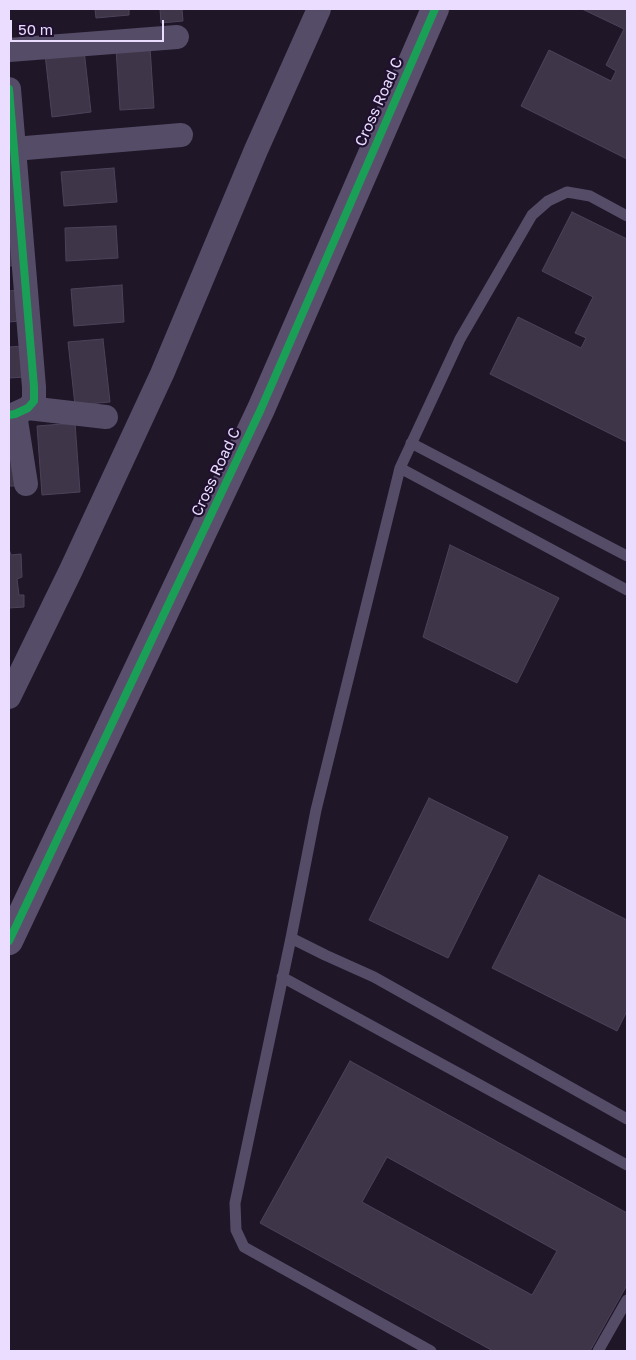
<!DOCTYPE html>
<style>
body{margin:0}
#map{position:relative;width:636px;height:1360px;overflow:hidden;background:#1f1727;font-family:"Golos Text",sans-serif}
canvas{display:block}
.frame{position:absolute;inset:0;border:10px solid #eaddff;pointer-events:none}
.scale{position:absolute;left:10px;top:20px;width:154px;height:22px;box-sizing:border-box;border:2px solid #eaddff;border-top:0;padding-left:6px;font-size:15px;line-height:18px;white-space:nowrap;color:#eaddff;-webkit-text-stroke:4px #1e102e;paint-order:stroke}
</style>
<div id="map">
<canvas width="636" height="1360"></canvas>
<div class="frame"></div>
<div class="scale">50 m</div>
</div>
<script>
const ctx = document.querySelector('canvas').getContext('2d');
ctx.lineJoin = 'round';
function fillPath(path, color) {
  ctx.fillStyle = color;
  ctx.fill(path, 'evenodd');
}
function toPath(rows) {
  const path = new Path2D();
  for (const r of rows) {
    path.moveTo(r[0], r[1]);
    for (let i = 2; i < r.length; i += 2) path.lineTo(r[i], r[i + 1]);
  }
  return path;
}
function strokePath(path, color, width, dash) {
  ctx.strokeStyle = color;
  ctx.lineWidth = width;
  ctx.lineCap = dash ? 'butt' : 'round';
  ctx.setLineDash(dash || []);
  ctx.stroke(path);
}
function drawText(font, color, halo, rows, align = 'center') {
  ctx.font = font + ' "Golos Text",sans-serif';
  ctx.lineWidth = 4.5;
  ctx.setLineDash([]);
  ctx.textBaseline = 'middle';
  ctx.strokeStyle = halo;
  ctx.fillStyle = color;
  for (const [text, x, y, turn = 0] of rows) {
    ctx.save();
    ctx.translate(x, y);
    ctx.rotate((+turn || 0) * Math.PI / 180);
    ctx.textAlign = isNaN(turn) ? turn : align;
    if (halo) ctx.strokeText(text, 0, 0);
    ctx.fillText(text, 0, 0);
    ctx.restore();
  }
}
const building = toPath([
 [95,9,129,9,129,15,96,18,95,9],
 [160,9,182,9,183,21,161,23,160,9],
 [582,9,627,9,627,159,521,106,549,50,611,81,616,71,606,65,624,29,582,9],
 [150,47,154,108,120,110,116,49,150,47],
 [84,50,91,112,52,117,45,54,84,50],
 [114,168,117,202,64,206,61,172,114,168],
 [572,212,627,239,627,361,626,364,627,364,627,442,490,374,518,317,581,348,586,338,575,333,593,297,542,271,572,212],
 [116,226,118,258,66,261,65,228,116,226],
 [16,233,19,265,9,266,9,234,16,233],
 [122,285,124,322,74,326,71,289,122,285],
 [18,290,20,321,9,322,9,291,18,290],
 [103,339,110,402,75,405,68,342,103,339],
 [24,346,26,377,9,378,9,347,24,346],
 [75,423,80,492,42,495,37,426,75,423],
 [9,427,15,486,9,486,9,427],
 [450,545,559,598,517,683,423,637,450,545],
 [9,549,11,555,21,554,22,577,17,579,19,595,24,595,24,607,9,608,9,549],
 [429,798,508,837,448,958,369,920,429,798],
 [539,875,627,920,627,1011,617,1031,492,968,539,875],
 [350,1061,627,1213,627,1285,590,1351,493,1351,260,1223,350,1061],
 [387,1157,557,1251,532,1295,362,1202,387,1157]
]);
fillPath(building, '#3e3648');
strokePath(building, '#4d425a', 1);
strokePath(toPath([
 [411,443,627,556],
 [400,468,627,590],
 [291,938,325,955,374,977,627,1119],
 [282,977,627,1165],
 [431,1351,244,1247,236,1230,235,1203,291,938,316,810,400,468,460,339,532,215,548,201,567,192,590,196,627,216],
 [598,1351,627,1300]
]), '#554c68', 11);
strokePath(toPath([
 [9,50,177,37],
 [9,89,34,387,34,401,28,408,15,414,9,415],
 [14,149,181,135],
 [28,408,106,417],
 [15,414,26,484],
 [9,697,71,570,162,374,256,150,319,9]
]), '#554c68', 24);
strokePath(toPath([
 [9,941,261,409,435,9]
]), '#5a506d', 28);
strokePath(toPath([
 [9,89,34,387,34,401,28,408,15,414,9,415],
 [9,941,261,409,435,9]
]), '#1a9f57', 8);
drawText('15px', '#eaddff', '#1e102e', [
 ["Cross Road C",379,102,-66],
 ["Cross Road C",216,472,-65]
]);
</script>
